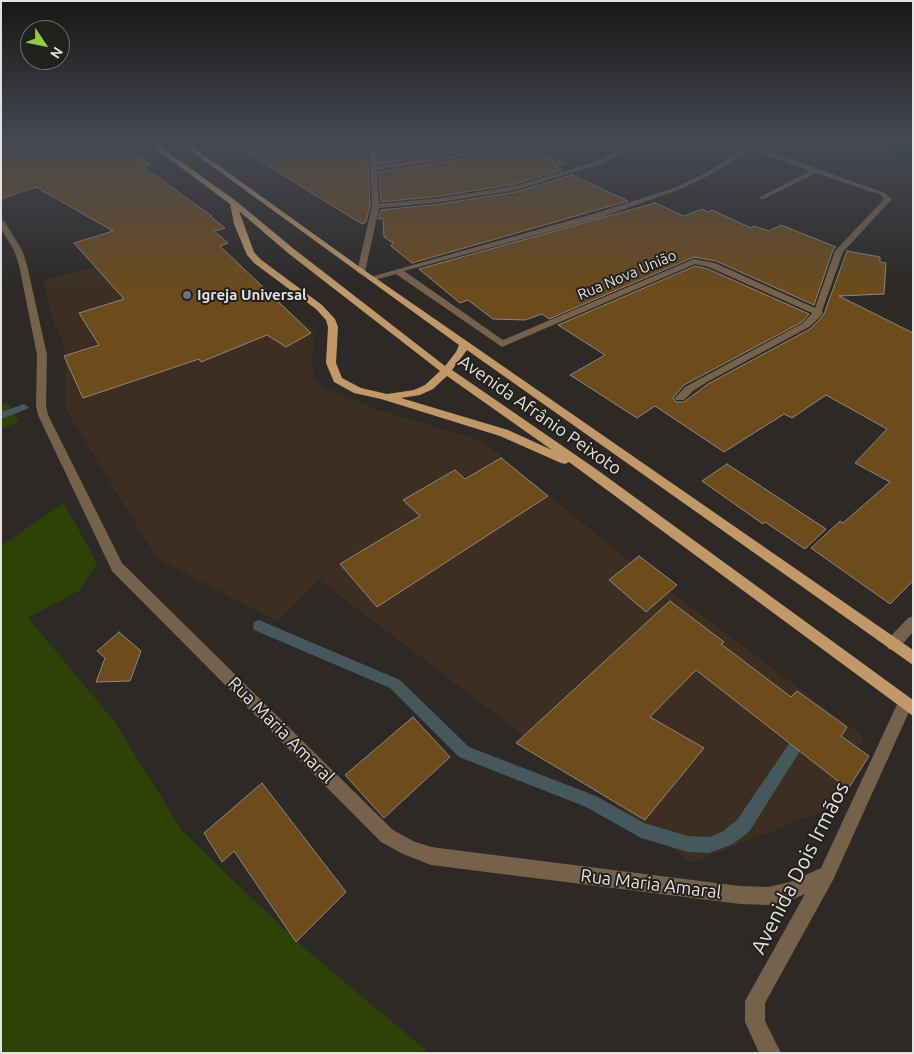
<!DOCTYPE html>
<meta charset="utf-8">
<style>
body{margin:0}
#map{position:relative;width:914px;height:1054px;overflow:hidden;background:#2c2926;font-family:Ubuntu,sans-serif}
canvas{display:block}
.frame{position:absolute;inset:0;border:2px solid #e3e1df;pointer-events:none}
.north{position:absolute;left:20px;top:20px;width:50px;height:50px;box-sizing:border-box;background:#22201d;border:1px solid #6f6d6b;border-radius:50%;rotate:124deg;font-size:14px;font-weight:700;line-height:20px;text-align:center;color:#e3e1df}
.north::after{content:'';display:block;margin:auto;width:18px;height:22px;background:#90cd40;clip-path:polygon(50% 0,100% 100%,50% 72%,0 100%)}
</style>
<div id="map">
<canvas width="914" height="1054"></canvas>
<div class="frame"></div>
<div class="north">N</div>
</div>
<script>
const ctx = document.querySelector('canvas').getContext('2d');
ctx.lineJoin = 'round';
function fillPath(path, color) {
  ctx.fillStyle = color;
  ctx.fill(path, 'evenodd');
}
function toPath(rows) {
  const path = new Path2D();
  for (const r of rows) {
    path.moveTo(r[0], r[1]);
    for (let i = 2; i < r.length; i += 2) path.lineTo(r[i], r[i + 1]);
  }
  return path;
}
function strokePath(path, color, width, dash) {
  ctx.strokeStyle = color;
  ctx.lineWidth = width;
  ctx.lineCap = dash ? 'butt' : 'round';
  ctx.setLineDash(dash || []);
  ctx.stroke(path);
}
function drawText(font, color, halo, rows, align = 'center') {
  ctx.font = font + ' Ubuntu,sans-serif';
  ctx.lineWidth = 4;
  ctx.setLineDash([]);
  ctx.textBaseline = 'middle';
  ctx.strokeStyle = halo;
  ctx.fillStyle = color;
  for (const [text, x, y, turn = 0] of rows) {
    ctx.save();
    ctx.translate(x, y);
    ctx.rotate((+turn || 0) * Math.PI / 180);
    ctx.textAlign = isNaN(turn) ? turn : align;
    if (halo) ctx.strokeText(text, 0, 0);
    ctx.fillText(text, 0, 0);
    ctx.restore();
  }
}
fillPath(toPath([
 [197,238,316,332,312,362,315,378,323,386,375,409,483,441,623,556,864,737,823,811,692,863,319,580,278,621,157,559,66,410,65,348,52,318,43,281]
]), '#3c2e21');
fillPath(toPath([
 [8,403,19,422,1,429,1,405],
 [64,503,97,563,80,590,28,618,115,722,182,831,303,947,429,1053,1,1053,1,546]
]), '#2c4305');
const water = toPath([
 [871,143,913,143,913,166,891,154,871,143]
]);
fillPath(water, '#001d25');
strokePath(water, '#44585d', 1);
fillPath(toPath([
 [24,404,29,407,27,409,1,419,1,412,24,404],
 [259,620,400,680,469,747,596,796,644,823,688,836,709,837,722,832,737,820,793,738,798,736,803,738,805,743,749,832,733,844,709,853,688,852,641,838,586,807,459,757,390,688,254,630,253,626,254,622,259,620]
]), '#44585d');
const building = toPath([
 [1,143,109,143,151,164,143,167,212,216,210,216,225,228,214,231,228,243,220,246,311,333,286,347,267,335,201,362,199,359,83,398,64,356,99,345,79,313,124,299,74,243,113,231,36,187,1,199,1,143],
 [231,143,367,143,370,206,366,222,362,224,231,143],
 [377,143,497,143,477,149,379,164,377,143],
 [518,143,567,164,554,166,562,170,515,184,441,196,381,202,379,172,477,157,518,143],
 [572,175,628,201,412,263,391,246,393,243,384,237,383,218,378,219,381,210,441,204,516,192,572,175],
 [655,203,684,216,702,209,709,212,712,210,751,228,754,226,769,231,781,225,836,247,833,250,814,305,716,261,694,257,549,319,542,314,525,320,493,319,468,300,460,303,419,269,655,203],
 [847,251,880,257,880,262,886,263,884,294,839,296,913,333,913,581,890,604,811,548,840,521,843,523,890,482,855,463,887,429,826,395,792,418,784,414,724,452,655,406,637,418,570,375,605,355,558,325,695,266,708,269,809,314,802,322,684,385,673,398,676,402,684,402,708,384,810,329,820,319,824,314,847,251],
 [501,458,548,496,377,607,340,564,420,516,403,500,455,470,465,479,501,458],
 [727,464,753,481,826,529,805,549,765,522,763,524,702,481,727,464],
 [639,556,677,585,646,612,609,580,639,556],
 [670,601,724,642,721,644,791,697,797,691,847,727,841,736,869,756,848,789,696,670,650,717,704,748,645,820,516,743,670,601],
 [119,632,141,651,130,681,96,682,105,658,97,651,119,632],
 [413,717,450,757,384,818,345,775,413,717],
 [262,783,346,892,296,942,234,851,222,862,204,833,262,783]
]);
fillPath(building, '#6d4b1b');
strokePath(building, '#8b8884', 1);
fillPath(toPath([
 [369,143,375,143,377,166,477,151,505,143,516,143,477,155,377,170,379,204,441,198,515,186,599,161,632,143,640,143,603,163,516,190,441,202,379,208,365,272,361,274,357,272,372,206,369,143],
 [735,143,745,143,818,169,885,193,892,199,843,252,822,311,823,313,819,318,809,327,707,382,693,391,684,400,676,400,675,398,685,387,803,323,812,313,709,267,695,264,502,347,396,274,371,281,367,278,593,214,674,188,700,176,746,148,735,143],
 [752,150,810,171,760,197,760,199,764,199,816,173,881,195,884,199,835,251,815,308,715,263,694,259,503,340,404,271,599,218,678,190,704,178,752,150],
 [1,220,5,222,22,250,27,265,47,355,46,405,48,415,122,563,393,830,413,841,431,847,740,886,768,887,790,882,821,868,900,698,905,696,910,698,913,703,833,880,765,1003,765,1021,781,1053,759,1053,745,1022,745,1001,805,894,791,900,768,905,740,904,431,865,403,854,381,842,112,571,38,415,36,405,37,355,19,265,14,250,1,229,1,220],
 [913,616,913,632,898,649,893,650,888,649,886,644,888,639,908,618,913,616]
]), '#76624a');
fillPath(toPath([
 [148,143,155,143,236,201,294,249,445,366,456,352,459,345,180,143,187,143,364,270,913,650,913,665,467,350,452,370,596,469,913,700,913,716,569,462,565,464,561,463,500,436,381,399,354,393,334,382,326,363,328,327,326,320,316,309,254,263,247,255,234,224,230,204,148,143],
 [239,211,288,253,440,371,425,385,414,390,387,394,361,388,342,378,336,363,338,327,335,319,322,305,260,259,254,252,239,211],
 [447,376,552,450,508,430,401,398,420,395,433,389,447,376]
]), '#c29966');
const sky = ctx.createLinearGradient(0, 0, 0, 291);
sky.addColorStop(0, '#181715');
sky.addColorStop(0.49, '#454952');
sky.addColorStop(1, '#45495200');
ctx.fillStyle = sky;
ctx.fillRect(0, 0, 914, 291);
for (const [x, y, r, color] of [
 [187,295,5,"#6b7280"]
]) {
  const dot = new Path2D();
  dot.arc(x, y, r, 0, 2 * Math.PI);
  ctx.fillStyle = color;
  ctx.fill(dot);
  strokePath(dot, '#22201d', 2);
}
drawText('15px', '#e3e1df', '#22201d', [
 ["Rua Nova União",627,275,-23]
]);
drawText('bold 15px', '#e3e1df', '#22201d', [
 ["Igreja Universal",197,295]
], 'left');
drawText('18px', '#e3e1df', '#22201d', [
 ["Avenida Afrânio Peixoto",540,415,35],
 ["Rua Maria Amaral",281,730,45],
 ["Rua Maria Amaral",651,884,7]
]);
drawText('21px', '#e3e1df', '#22201d', [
 ["Avenida Dois Irmãos",800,868,-63]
]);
</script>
